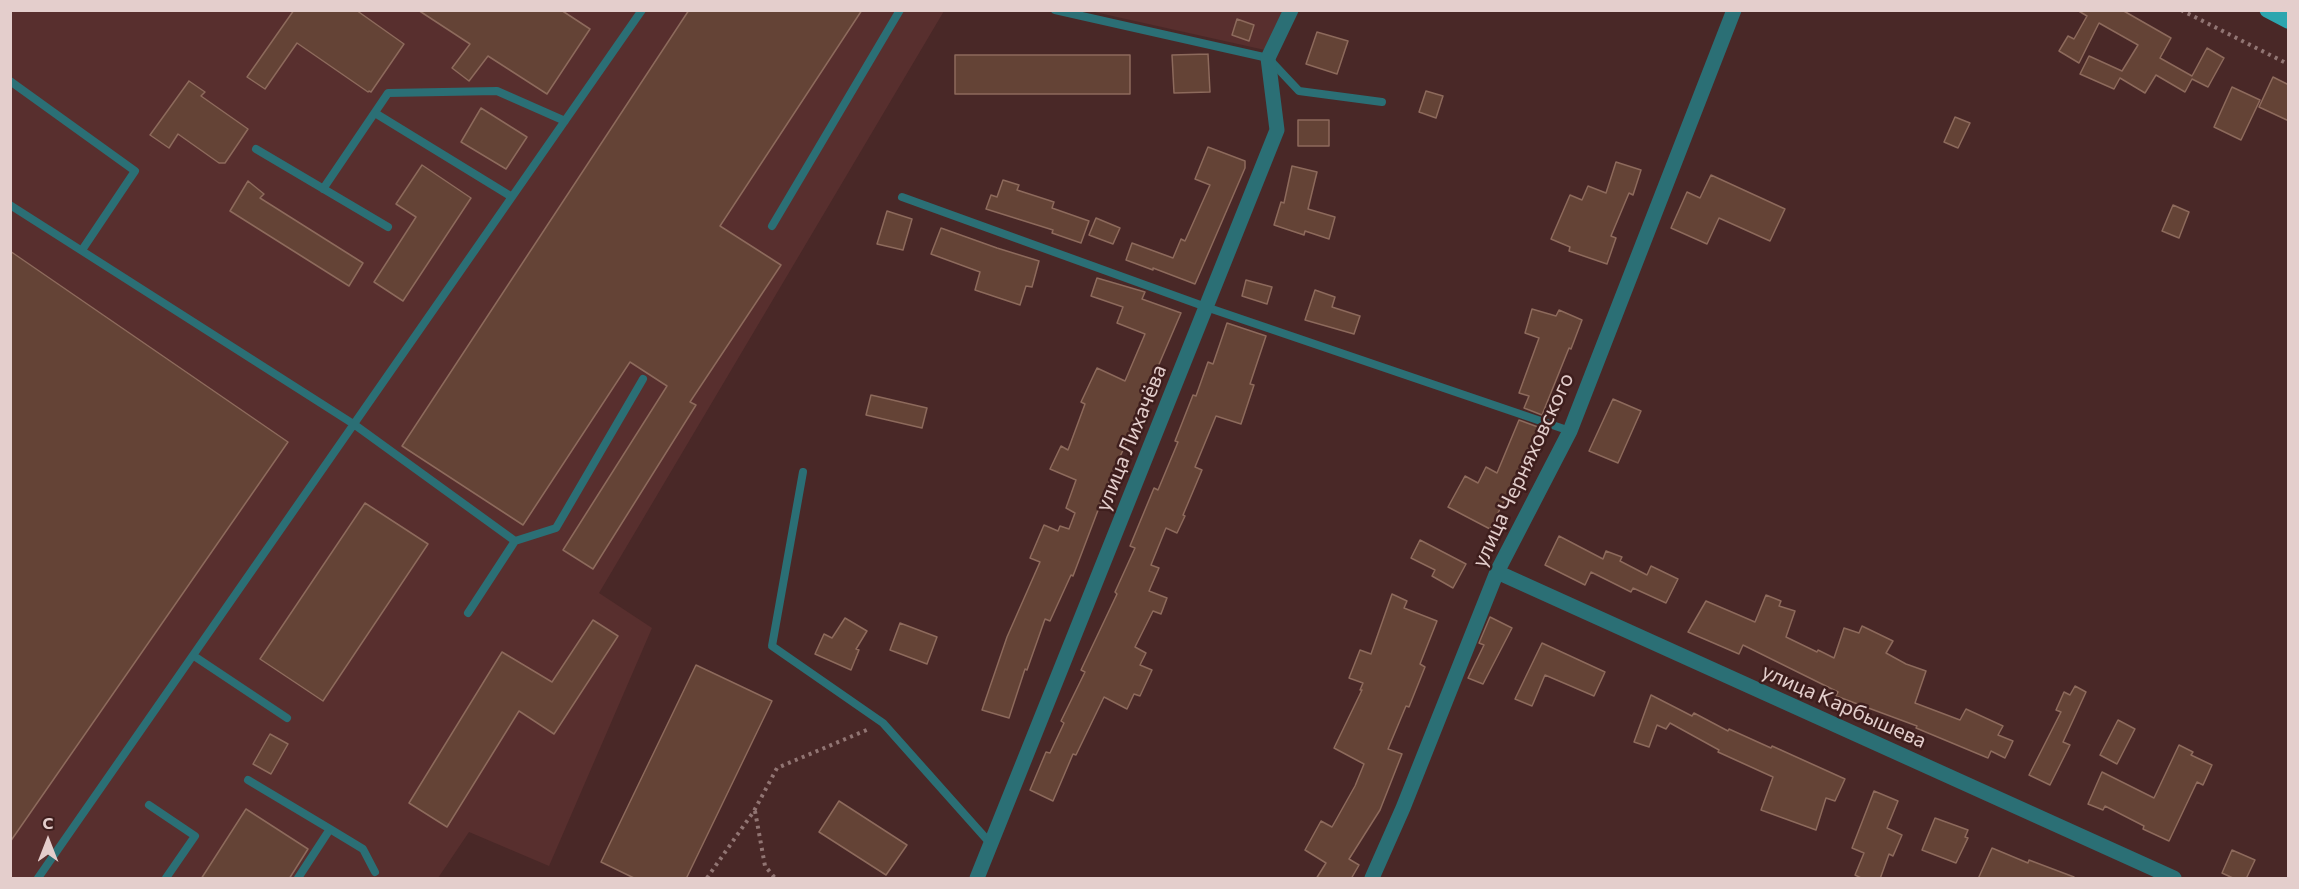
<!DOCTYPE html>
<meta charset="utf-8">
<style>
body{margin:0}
#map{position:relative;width:2299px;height:889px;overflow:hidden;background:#492827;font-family:Commissioner,sans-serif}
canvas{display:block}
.frame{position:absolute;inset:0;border:12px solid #e4cecc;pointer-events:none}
.north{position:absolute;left:18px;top:811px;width:60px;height:60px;-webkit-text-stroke:4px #3e1e1d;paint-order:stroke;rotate:0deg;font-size:16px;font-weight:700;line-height:24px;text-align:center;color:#e4cecc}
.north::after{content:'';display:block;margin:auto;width:21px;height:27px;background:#e4cecc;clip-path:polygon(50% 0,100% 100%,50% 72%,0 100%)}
</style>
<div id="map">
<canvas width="2299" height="889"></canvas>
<div class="frame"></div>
<div class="north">С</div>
</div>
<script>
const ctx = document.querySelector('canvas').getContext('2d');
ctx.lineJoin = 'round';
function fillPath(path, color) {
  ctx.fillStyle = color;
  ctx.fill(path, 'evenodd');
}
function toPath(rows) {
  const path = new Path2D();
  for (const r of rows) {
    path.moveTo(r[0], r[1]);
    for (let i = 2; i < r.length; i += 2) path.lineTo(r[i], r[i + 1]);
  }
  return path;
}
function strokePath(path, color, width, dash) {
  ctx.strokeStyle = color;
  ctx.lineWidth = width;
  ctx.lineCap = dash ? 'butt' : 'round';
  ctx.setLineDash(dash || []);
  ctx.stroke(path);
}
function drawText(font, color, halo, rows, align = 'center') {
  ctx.font = font + ' Commissioner,sans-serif';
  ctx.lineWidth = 5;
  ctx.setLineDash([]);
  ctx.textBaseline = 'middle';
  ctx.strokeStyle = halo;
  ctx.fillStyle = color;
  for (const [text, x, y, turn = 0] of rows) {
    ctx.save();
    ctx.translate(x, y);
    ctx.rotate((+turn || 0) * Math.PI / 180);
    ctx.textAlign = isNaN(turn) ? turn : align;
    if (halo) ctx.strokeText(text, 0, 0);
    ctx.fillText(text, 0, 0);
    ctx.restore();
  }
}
fillPath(toPath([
 [10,11,944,11,599,593,652,628,549,866,469,832,438,878,11,878],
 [1090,11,1284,11,1265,50]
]), '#582f2e');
const building = toPath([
 [294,10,356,10,404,44,371,92,369,91,368,92,297,43,265,89,247,77,294,10],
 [418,10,561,10,590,29,547,94,488,56,469,81,452,68,470,44,418,10],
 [689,10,862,10,720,226,781,265,690,402,696,405,593,569,563,550,667,386,630,362,523,525,402,446,689,10],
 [2077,10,2122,10,2171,38,2160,58,2192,76,2207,48,2224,58,2208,87,2192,79,2185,92,2156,75,2145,93,2120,78,2114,89,2080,74,2089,56,2122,71,2138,45,2099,23,2079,63,2059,51,2068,36,2074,39,2087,16,2077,10],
 [1237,19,1254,25,1249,41,1232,35,1237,19],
 [1317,32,1348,41,1337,74,1306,64,1317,32],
 [1208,54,1210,92,1174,93,1172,55,1208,54],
 [955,55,1130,55,1130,94,955,94,955,55],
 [2273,77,2289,85,2289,121,2259,107,2273,77],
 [189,81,205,92,201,96,248,129,225,163,219,163,178,134,169,148,150,135,189,81],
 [2232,87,2260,100,2241,140,2214,127,2232,87],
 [1426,91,1443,96,1436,118,1419,112,1426,91],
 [481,108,527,137,506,169,461,142,481,108],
 [1955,117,1970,123,1958,148,1944,142,1955,117],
 [1298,120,1329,120,1329,146,1298,146,1298,120],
 [1208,147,1245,161,1245,168,1195,284,1153,268,1153,270,1126,260,1132,243,1173,258,1181,239,1185,241,1210,185,1195,179,1208,147],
 [1616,162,1641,170,1633,195,1629,193,1611,236,1616,238,1607,264,1569,251,1570,247,1551,239,1570,195,1582,200,1588,186,1606,193,1616,162],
 [422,165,471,198,403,301,374,282,416,217,396,204,422,165],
 [1292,166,1317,172,1308,209,1335,217,1329,239,1305,231,1304,235,1274,225,1281,202,1284,203,1292,166],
 [1711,175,1785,209,1770,241,1719,218,1707,244,1671,228,1687,192,1700,198,1711,175],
 [1003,180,1019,185,1017,190,1054,202,1052,208,1089,221,1081,243,1052,233,1053,230,986,209,991,195,997,197,1003,180],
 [248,181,264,194,260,198,363,263,349,286,230,211,248,181],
 [2173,205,2189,212,2179,238,2162,231,2173,205],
 [887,211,912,219,903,250,877,244,887,211],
 [1096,218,1120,228,1113,244,1089,235,1096,218],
 [941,228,997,248,1039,261,1032,287,1026,286,1020,305,975,290,980,272,931,254,941,228],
 [10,251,288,442,10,842,10,251],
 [1097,278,1145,292,1142,299,1181,313,1142,404,1144,405,1111,476,1073,576,1071,575,1050,621,1045,619,1027,670,1025,669,1009,718,982,710,1007,637,1040,562,1030,558,1044,525,1058,531,1060,526,1069,529,1075,513,1066,508,1076,480,1050,469,1061,446,1068,450,1085,404,1081,402,1097,368,1125,381,1145,334,1117,323,1123,307,1091,296,1097,278],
 [1246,280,1272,287,1267,304,1242,296,1246,280],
 [1315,290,1335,297,1332,307,1360,316,1354,334,1305,320,1315,290],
 [1532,309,1556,316,1559,310,1582,320,1571,349,1569,348,1542,415,1524,408,1529,396,1519,393,1539,338,1525,333,1532,309],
 [1227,323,1266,336,1250,384,1254,385,1241,424,1216,416,1195,467,1202,470,1183,515,1185,516,1177,533,1166,528,1151,565,1159,568,1149,591,1167,598,1161,614,1153,611,1135,647,1146,653,1140,665,1152,670,1140,696,1134,694,1127,709,1104,697,1076,755,1073,754,1053,801,1030,790,1046,752,1050,753,1064,723,1061,721,1085,672,1081,670,1117,594,1115,592,1135,548,1130,546,1154,488,1158,490,1178,442,1175,441,1193,395,1196,396,1208,362,1213,364,1227,323],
 [871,395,927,408,922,428,866,415,871,395],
 [1613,399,1641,411,1618,463,1589,451,1613,399],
 [1519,420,1538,427,1536,430,1540,432,1507,503,1504,501,1490,529,1448,507,1465,476,1478,483,1486,467,1497,473,1519,420],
 [365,503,428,544,323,701,260,659,365,503],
 [1559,536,1603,559,1606,551,1622,557,1620,561,1647,575,1651,566,1678,579,1666,603,1633,588,1631,592,1591,572,1585,585,1545,565,1559,536],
 [1420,540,1466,564,1453,588,1432,576,1435,570,1411,558,1420,540],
 [1392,594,1407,601,1404,608,1437,621,1420,664,1425,667,1409,707,1406,706,1388,749,1402,754,1380,810,1349,859,1359,865,1351,879,1316,879,1326,863,1305,850,1321,821,1332,827,1355,786,1364,764,1334,748,1362,690,1360,690,1363,683,1349,678,1360,650,1371,654,1392,594],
 [1766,595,1781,601,1779,606,1795,611,1786,637,1817,652,1818,650,1834,658,1844,628,1859,633,1862,626,1893,641,1886,653,1906,664,1926,671,1915,703,1960,720,1966,709,2003,726,1998,735,2013,741,2005,758,1991,751,1988,758,1916,728,1917,726,1836,696,1838,692,1743,645,1739,654,1688,632,1706,601,1755,622,1766,595],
 [1490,617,1512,628,1483,684,1468,678,1484,645,1479,643,1490,617],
 [845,618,867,631,856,649,859,650,851,670,815,654,824,634,832,638,845,618],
 [593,620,618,636,554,734,519,711,447,827,409,803,502,652,552,682,593,620],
 [900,623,937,637,927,664,890,650,900,623],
 [1542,643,1605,672,1594,696,1545,675,1532,706,1515,699,1542,643],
 [696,665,772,701,686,879,636,879,601,862,696,665],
 [2075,686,2086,692,2063,742,2070,745,2050,785,2029,775,2061,712,2056,710,2064,692,2070,695,2075,686],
 [1651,695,1692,716,1694,713,1728,731,1729,729,1771,748,1772,746,1845,779,1835,801,1826,798,1816,830,1761,810,1773,777,1718,752,1719,750,1670,723,1666,729,1657,725,1649,747,1634,742,1651,695],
 [2118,720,2135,729,2117,764,2100,755,2118,720],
 [270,734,288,744,271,774,253,764,270,734],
 [2179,745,2193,752,2191,755,2212,765,2203,785,2197,782,2169,841,2143,829,2144,826,2105,806,2103,810,2088,804,2102,772,2154,798,2179,745],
 [1874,791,1898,801,1887,828,1902,835,1893,856,1889,854,1880,879,1863,879,1855,875,1864,853,1852,848,1874,791],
 [839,801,907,845,886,875,819,832,839,801],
 [246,809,308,849,289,879,201,879,246,809],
 [1935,818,1968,830,1965,837,1968,838,1956,863,1922,850,1935,818],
 [1992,848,2028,863,2029,860,2074,877,2074,879,1978,879,1992,848],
 [2232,850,2255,860,2246,879,2235,879,2222,873,2232,850]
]);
fillPath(building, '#644336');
strokePath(building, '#8d6a5c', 1.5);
strokePath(toPath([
 [2181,10,2288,64],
 [755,811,765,866,775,878],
 [707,878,754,811,777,768,869,729]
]), '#917573', 4, [3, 4.5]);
strokePath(toPath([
 [1055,10,1268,58,1299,91,1382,102],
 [10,81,135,171,82,250],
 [375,113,512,197],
 [256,149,388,227],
 [323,189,388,93,497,91,565,121],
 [902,197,1206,307,1570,431],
 [10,205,355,425,515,541],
 [772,226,900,10],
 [803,472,772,646,883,723,990,843],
 [468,613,515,541,556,528,643,379],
 [194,656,287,718],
 [248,780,330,829,298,878],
 [149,805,195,836,166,878],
 [330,829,363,849,375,872],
 [38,878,642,10]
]), '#2b6f75', 8);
strokePath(toPath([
 [1497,572,2174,878],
 [977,878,1277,130,1268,58,1291,10],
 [1372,878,1403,808,1497,572,1570,431,1734,10]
]), '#2b6f75', 15);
strokePath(toPath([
 [2267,10,2288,21]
]), '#2ca6af', 15);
drawText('21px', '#e4cecc', '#3e1e1d', [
 ["улица Лихачёва",1131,438,-68],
 ["улица Черняховского",1523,470,-65],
 ["улица Карбышева",1844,706,24]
]);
</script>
